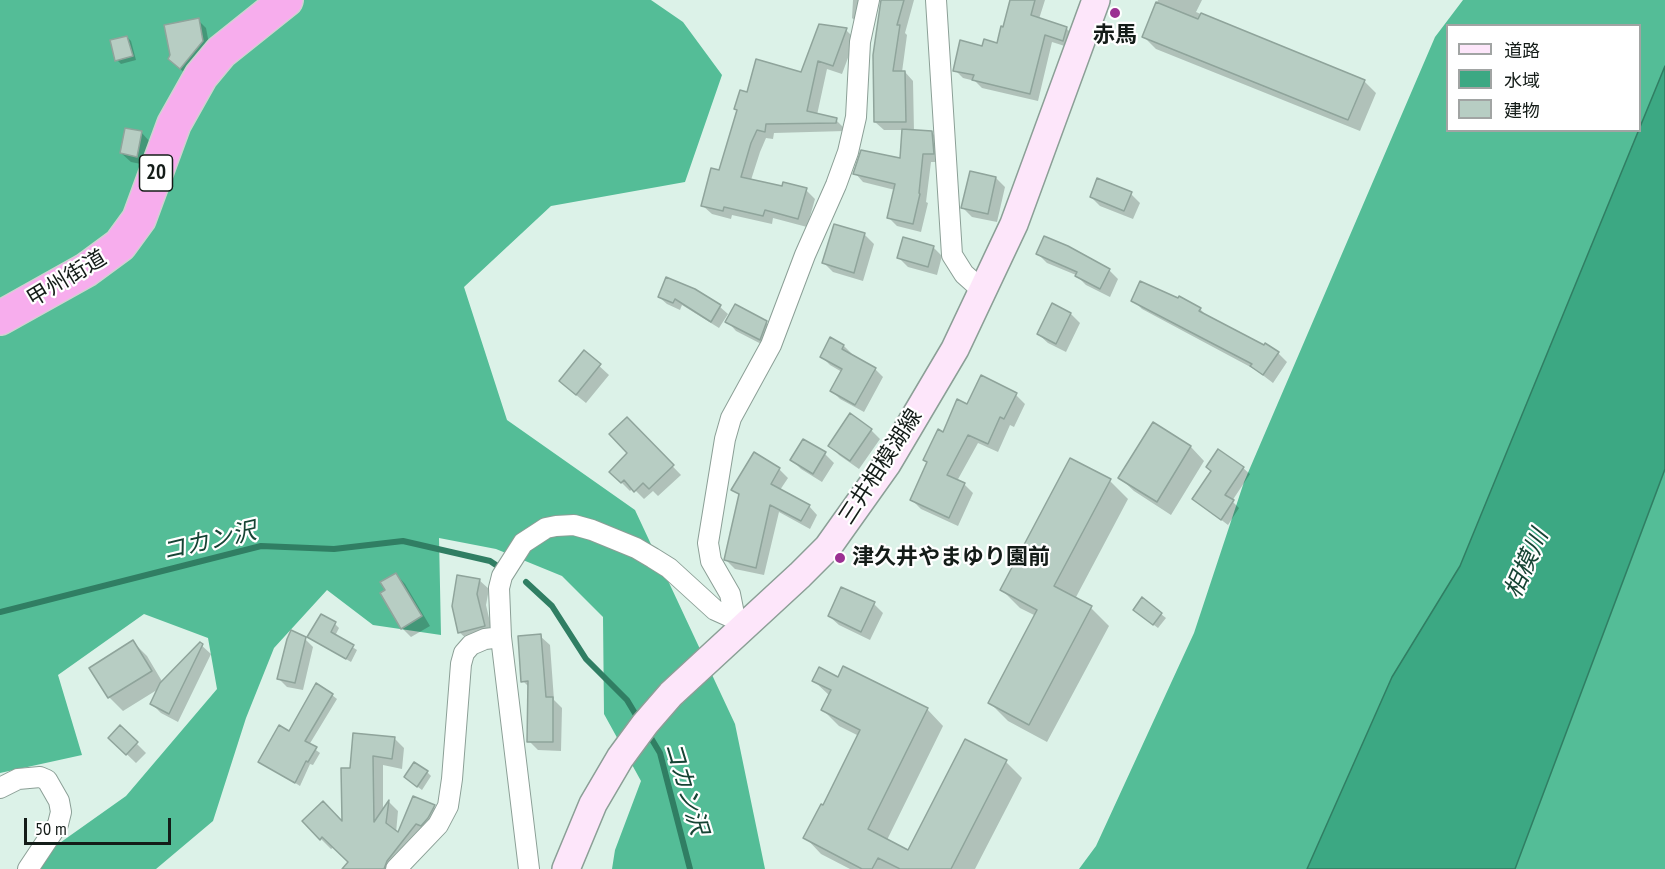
<!DOCTYPE html>
<meta charset="utf-8">
<style>
body{margin:0}
#map{position:relative;width:1665px;height:869px;overflow:hidden;background:#dcf2e8;font-family:"PT Sans Narrow","Noto Sans JP",sans-serif}
canvas{display:block}
.legend{position:absolute;left:1446px;top:24px;width:195px;height:108px;box-sizing:border-box;background:#fff;border:2px solid #a1a4a3;margin:0;padding:8px 10px;list-style:none;font-size:18px;color:#141c18}
.legend li{display:flex;align-items:center;gap:12px;height:30px}
.legend b{width:30px;border:2px solid #a1a4a3}
.scale{position:absolute;left:24px;top:818px;width:147px;height:27px;box-sizing:border-box;border:3px solid #141c18;border-top:0;padding-left:8px;font-size:18px;line-height:21px;white-space:nowrap;color:#141c18;-webkit-text-stroke:4px #fff;paint-order:stroke}
</style>
<div id="map">
<canvas width="1665" height="869"></canvas>
<ul class="legend">
<li><b style="height:8px;background:#fde6fa"></b>道路</li>
<li><b style="height:16px;background:#3ca883"></b>水域</li>
<li><b style="height:16px;background:#b7cdc3"></b>建物</li>
</ul>
<div class="scale">50 m</div>
</div>
<script>
const ctx = document.querySelector('canvas').getContext('2d');
ctx.lineJoin = 'round';
function fillPath(path, color) {
  ctx.fillStyle = color;
  ctx.fill(path, 'evenodd');
}
function toPath(rows) {
  const path = new Path2D();
  for (const r of rows) {
    path.moveTo(r[0], r[1]);
    for (let i = 2; i < r.length; i += 2) path.lineTo(r[i], r[i + 1]);
  }
  return path;
}
function strokePath(path, color, width, dash) {
  ctx.strokeStyle = color;
  ctx.lineWidth = width;
  ctx.lineCap = dash ? 'butt' : 'round';
  ctx.setLineDash(dash || []);
  ctx.stroke(path);
}
function drawText(font, color, halo, rows, align = 'center') {
  ctx.font = font + ' "PT Sans Narrow","Noto Sans JP",sans-serif';
  ctx.lineWidth = 4.5;
  ctx.setLineDash([]);
  ctx.textBaseline = 'middle';
  ctx.strokeStyle = halo;
  ctx.fillStyle = color;
  for (const [text, x, y, turn = 0] of rows) {
    ctx.save();
    ctx.translate(x, y);
    ctx.rotate((+turn || 0) * Math.PI / 180);
    ctx.textAlign = isNaN(turn) ? turn : align;
    if (halo) ctx.strokeText(text, 0, 0);
    ctx.fillText(text, 0, 0);
    ctx.restore();
  }
}
fillPath(toPath([
 [0,0,651,0,683,22,722,75,685,182,551,206,464,287,507,420,635,510,735,724,765,869,612,869,615,850,641,781,604,714,603,617,562,576,496,549,439,538,441,635,373,625,327,590,274,648,246,718,213,821,156,869,23,869,126,796,217,689,208,638,144,614,58,675,82,755,0,773],
 [1463,0,1665,0,1665,66,1460,566,1392,677,1307,869,1079,869,1096,846,1194,633,1244,482,1435,37],
 [1448,26,1640,26,1640,130,1448,130],
 [1665,469,1665,869,1515,869]
]), '#54bd97');
const water = toPath([
 [1665,66,1665,469,1515,869,1307,869,1392,677,1460,566,1665,66]
]);
fillPath(water, '#3ca883');
strokePath(water, '#307e63', 1.5);
fillPath(toPath([
 [853,0,869,0,861,26,852,18],
 [882,0,914,0,905,33,907,35,902,72,905,72,913,81,914,132,932,133,940,141,941,162,931,162,926,202,928,203,921,232,897,226,888,217,895,190,863,182,855,173,901,159,903,130,884,130,875,122],
 [1012,0,1045,0,1039,19,1066,28,1074,36,1071,48,1052,42,1038,101,982,88,975,81,963,78,955,70,996,54],
 [1158,0,1202,0,1196,12,1364,81,1376,93,1360,131,1156,49,1144,37],
 [198,20,206,28,210,49,188,76,178,67],
 [846,30,855,39,842,74,827,69,817,115,836,120,845,129,845,131,774,133,773,139,766,138,760,152,751,180,783,188,806,190,815,199,807,227,773,218,772,224,732,215,731,219,712,214,703,206,720,172,748,94,802,74],
 [127,37,131,41,136,60,121,64,117,60],
 [141,132,150,142,146,165,131,162,121,153],
 [996,178,1005,187,997,222,972,217,963,208],
 [1131,194,1140,203,1133,219,1100,206,1091,197],
 [864,234,874,244,863,281,833,272,824,263],
 [933,247,942,256,937,275,908,267,899,258],
 [1038,254,1109,270,1118,279,1110,297,1086,285,1076,275,1047,263],
 [694,291,720,307,728,314,719,328,682,305,680,310,667,304,659,297],
 [1133,300,1200,309,1207,316,1278,353,1287,362,1273,383,1256,370,1142,309],
 [1052,305,1071,314,1080,323,1066,352,1048,343,1038,334],
 [727,321,766,323,775,332,769,348,736,331],
 [831,339,844,346,852,354,851,356,875,369,883,377,864,412,840,399,832,391,842,372,830,365,822,357],
 [584,352,609,375,586,403,570,390],
 [982,377,1016,395,1025,404,1014,427,1010,425,998,452,978,443,957,481,964,484,973,493,958,526,921,509,912,500,943,434,968,406],
 [627,419,681,475,658,496,653,491,644,499,633,488,630,491,611,472,629,453],
 [1153,424,1191,447,1204,461,1171,515,1134,491,1120,478],
 [871,430,880,439,859,469,839,455,830,445],
 [825,454,834,463,822,482,801,469,792,460],
 [1243,468,1250,474,1232,501,1239,508,1228,525,1194,499],
 [779,469,788,478,780,490,809,506,817,515,810,529,779,512,764,575,735,569,726,560,740,496,733,489],
 [1110,481,1128,499,1075,599,1091,608,1109,626,1047,742,1008,721,990,703,1036,616,1020,608,1002,590],
 [396,574,405,584,430,626,411,637,402,628,387,591],
 [479,580,489,589,486,605,493,635,469,641,459,632],
 [1143,600,1166,618,1158,628,1139,614],
 [874,604,883,613,870,640,839,625,829,616],
 [335,624,339,628,335,636,357,650,351,662,309,637],
 [540,636,550,645,554,700,562,708,561,751,538,750,529,741,530,688,523,681],
 [305,639,313,647,303,690,287,687,279,679],
 [133,642,147,656,163,683,200,644,211,654,178,722,161,713,152,704,160,688,123,711,109,697],
 [838,679,927,709,943,726,887,840,908,852,1006,762,1022,778,975,869,850,869,821,854,805,837,823,807,859,736,839,726,823,710,830,696,814,681],
 [332,695,337,699,309,745,320,753,313,765,310,764,300,786,260,761],
 [120,727,146,753,136,763,110,738],
 [394,738,404,748,402,769,383,765,383,810,389,802,398,811,396,833,398,834,434,807,444,817,400,869,344,869,350,862,334,847,331,849,304,822,343,824,351,770],
 [427,772,431,776,422,790,410,781]
]), '#0003');
strokePath(toPath([
 [526,582,552,606,586,659,627,700,639,720],
 [0,612,261,546,334,549,403,541,490,561,499,567],
 [648,733,660,753,690,869]
]), '#307e63', 6);
const building = toPath([
 [881,0,904,0,897,25,900,25,893,71,905,71,906,122,874,122,873,55,881,0],
 [1010,0,1035,0,1031,15,1067,27,1063,41,1045,35,1030,94,972,80,974,75,953,71,960,40,982,46,984,39,997,43,1001,26,1003,27,1010,0],
 [1156,2,1198,19,1201,13,1365,80,1348,120,1142,37,1156,2],
 [199,18,203,41,180,69,168,59,170,55,164,25,199,18],
 [819,24,847,28,833,66,818,61,807,111,837,118,836,123,766,124,765,132,757,130,751,143,741,177,782,186,783,182,807,188,798,219,765,210,763,216,724,207,723,211,701,206,711,168,719,170,737,110,734,109,740,90,747,92,756,59,801,72,819,24],
 [127,36,133,56,115,61,110,40,127,36],
 [125,128,142,131,137,157,120,153,125,128],
 [902,129,932,131,934,154,923,154,919,193,920,194,913,224,887,218,895,184,853,174,861,150,900,158,902,129],
 [970,171,996,177,988,214,961,208,970,171],
 [1097,178,1132,192,1124,211,1090,197,1097,178],
 [834,224,865,233,854,273,822,263,834,224],
 [1044,236,1068,246,1110,269,1100,289,1075,276,1077,272,1036,254,1044,236],
 [903,237,934,246,928,267,897,258,903,237],
 [666,277,695,289,721,305,711,322,675,299,673,303,658,297,666,277],
 [1140,281,1178,298,1179,296,1201,308,1199,311,1264,345,1265,343,1279,352,1263,375,1250,366,1252,364,1131,301,1140,281],
 [1052,303,1071,313,1056,344,1037,334,1052,303],
 [735,304,767,321,760,340,725,322,735,304],
 [830,337,844,345,842,349,876,368,855,405,830,391,842,369,820,357,830,337],
 [584,350,601,364,576,395,559,381,584,350],
 [981,375,1017,393,1004,419,1000,417,988,444,968,435,947,475,965,483,949,518,910,500,927,462,923,460,938,429,943,432,957,399,967,404,981,375],
 [850,413,872,429,850,461,828,446,850,413],
 [627,417,674,465,649,489,643,483,634,492,624,480,621,483,609,472,627,453,609,434,627,417],
 [1153,422,1191,446,1157,502,1118,478,1153,422],
 [803,439,826,452,813,474,790,460,803,439],
 [1218,449,1244,467,1225,495,1234,500,1221,520,1192,499,1211,471,1206,467,1218,449],
 [754,452,780,468,771,484,810,505,801,521,770,505,756,568,724,560,739,494,731,490,754,452],
 [1070,458,1111,479,1054,586,1092,606,1029,725,988,703,1037,610,1000,590,1070,458],
 [396,573,422,616,401,629,380,593,385,590,380,582,396,573],
 [457,575,480,579,477,594,485,626,458,633,452,606,457,575],
 [841,587,875,602,861,632,828,616,841,587],
 [1142,597,1162,613,1153,625,1133,610,1142,597],
 [321,614,336,622,331,632,354,645,346,659,307,637,321,614],
 [291,630,306,637,295,683,277,679,287,639,291,630],
 [541,634,546,697,553,697,553,742,527,742,528,681,521,682,518,636,541,634],
 [133,640,152,671,108,698,89,668,133,640],
 [200,642,203,644,169,714,150,704,160,683,200,642],
 [843,666,928,708,868,829,908,850,965,739,1007,760,951,869,900,869,878,858,872,869,862,869,803,838,821,804,823,805,860,730,821,710,831,690,812,681,819,667,838,677,843,666],
 [316,683,333,694,305,741,317,747,308,762,306,761,295,783,258,762,279,725,289,731,316,683],
 [120,725,138,742,126,755,108,738,120,725],
 [353,733,395,737,392,759,373,756,374,822,389,800,386,823,398,832,413,796,435,805,428,818,421,826,416,824,387,861,384,869,342,869,348,862,322,837,320,840,302,821,323,801,342,821,341,768,350,768,353,733],
 [414,762,428,771,417,787,404,777,414,762]
]);
fillPath(building, '#b7cdc3');
strokePath(building, '#8fa49b', 1.5);
const street = toPath([
 [936,0,952,255,964,274,983,291],
 [735,619,730,594,711,561,708,543,725,439,731,418,771,345,805,255,836,185,848,152,856,117,860,42,869,0],
 [0,788,18,779,40,777,47,780,59,801,61,812,58,824,28,869],
 [396,869,438,825,448,806,452,779,461,664,464,653,471,645,485,639,501,637],
 [529,869,501,637,499,588,502,576,523,543,546,528,556,526,574,525,592,530,636,548,653,558,669,568,715,610,735,619,741,625]
]);
const secondary = toPath([
 [566,869,593,804,620,758,645,724,671,694,800,575,828,547,887,464,955,349,1014,224,1096,0]
]);
const highway = toPath([
 [0,318,86,270,120,245,139,219,174,124,201,76,221,52,286,0]
]);
strokePath(street, '#8b9f96', 22);
strokePath(secondary, '#8b9f96', 30);
strokePath(highway, '#d0d2d1', 36);
strokePath(street, '#fff', 20);
strokePath(secondary, '#fde6fa', 27);
strokePath(highway, '#f7aded', 33);
for (const [x, y, r, color] of [
 [1115,13,6,"#9b3092"],
 [840,558,6,"#9b3092"]
]) {
  const dot = new Path2D();
  dot.arc(x, y, r, 0, 2 * Math.PI);
  ctx.fillStyle = color;
  ctx.fill(dot);
  strokePath(dot, '#fff', 2);
}
for (const [x, y, w] of [
 [156,173,33]
]) {
  const box = new Path2D();
  box.roundRect(x - w / 2, y - 18, w, 36, 4.5);
  ctx.fillStyle = '#fff';
  ctx.fill(box);
  strokePath(box, '#141c18', 1.5);
}
drawText('bold 21px', '#141c18', null, [
 ["20",156,173]
]);
drawText('bold 22px', '#141c18', '#fff', [
 ["赤馬",1115,36],
 ["津久井やまゆり園前",852,558,"left"]
]);
drawText('22px', '#141c18', '#fff', [
 ["甲州街道",67,279,-31],
 ["三井相模湖線",881,467,-57]
]);
drawText('italic 24px', '#164434', '#fff', [
 ["コカン沢",209,542,-13],
 ["相模川",1527,564,-66],
 ["コカン沢",685,788,73]
]);
</script>
